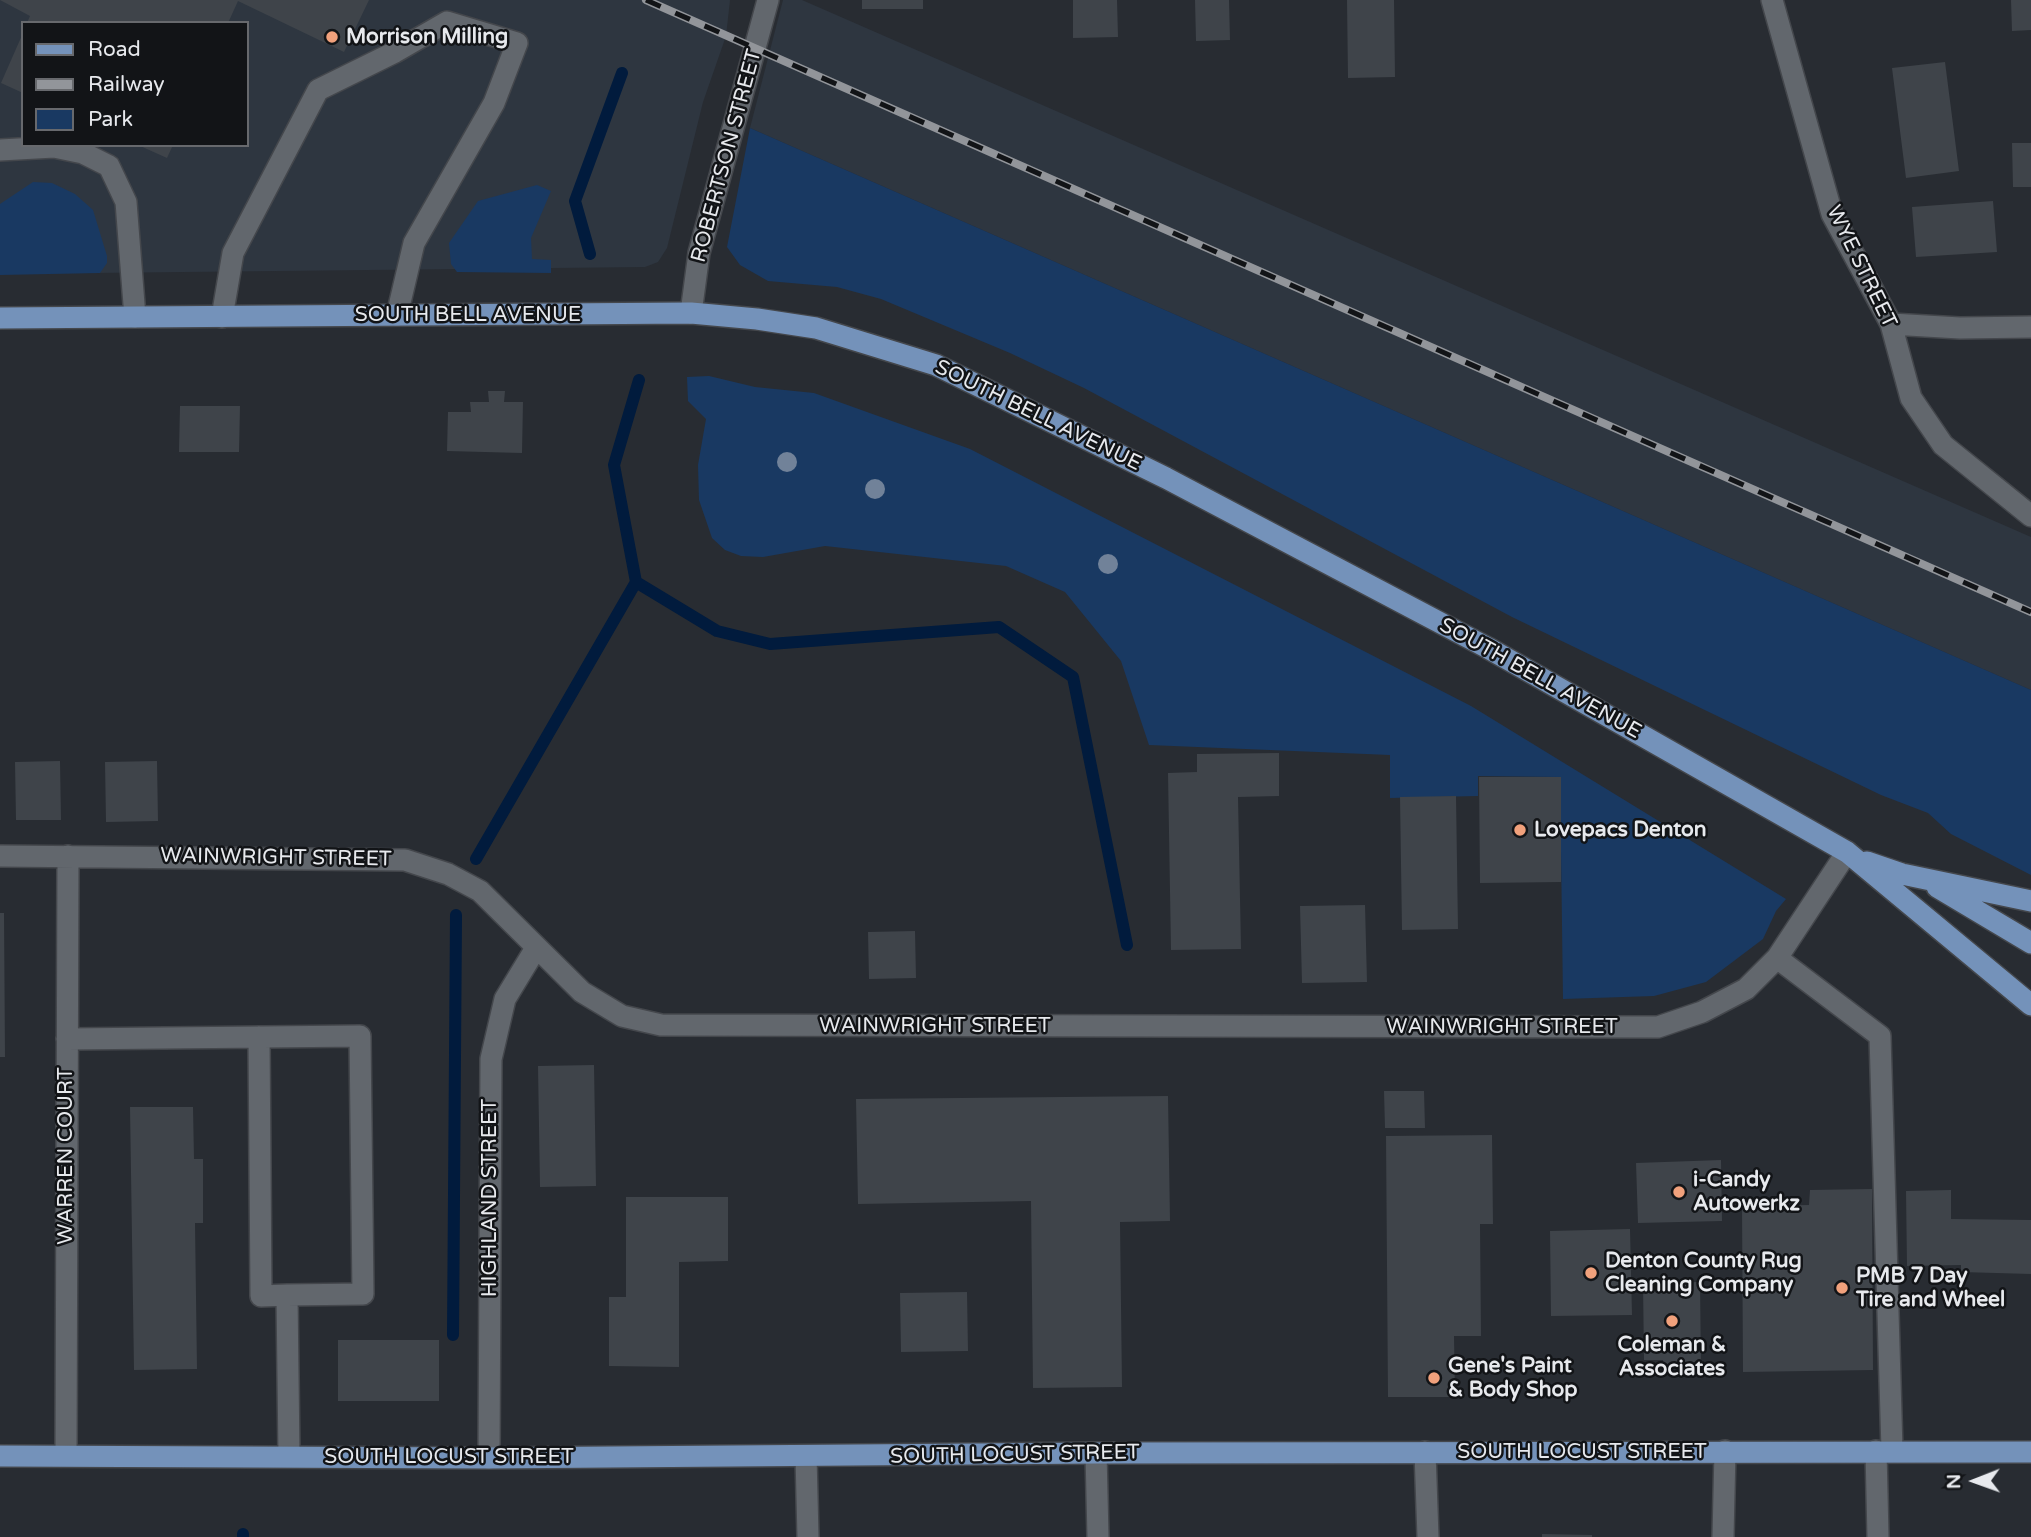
<!DOCTYPE html>
<style>
body{margin:0}
#map{position:relative;width:2031px;height:1537px;overflow:hidden;background:#282c32;font-family:"Varela Round",sans-serif}
canvas{display:block}
.legend{position:absolute;left:21px;top:21px;width:228px;height:126px;box-sizing:border-box;background:#121417;border:2px solid #67696d;margin:0;padding:9px 12px;list-style:none;font-size:21px;color:#e7e9ed}
.legend li{display:flex;align-items:center;gap:14px;height:35px}
.legend b{width:35px;border:2px solid #67696d}
.north{position:absolute;left:1940px;top:1446px;width:70px;height:70px;-webkit-text-stroke:5px #121417;paint-order:stroke;rotate:269deg;font-size:19px;font-weight:700;line-height:28px;text-align:center;color:#e7e9ed}
.north::after{content:'';display:block;margin:auto;width:24px;height:32px;background:#e7e9ed;clip-path:polygon(50% 0,100% 100%,50% 72%,0 100%)}
</style>
<div id="map">
<canvas width="2031" height="1537"></canvas>
<ul class="legend">
<li><b style="height:9px;background:#7492ba"></b>Road</li>
<li><b style="height:9px;background:#92959a"></b>Railway</li>
<li><b style="height:19px;background:#193962"></b>Park</li>
</ul>
<div class="north">N</div>
</div>
<script>
const ctx = document.querySelector('canvas').getContext('2d');
ctx.lineJoin = 'round';
function fillPath(path, color) {
  ctx.fillStyle = color;
  ctx.fill(path, 'evenodd');
}
function toPath(rows) {
  const path = new Path2D();
  for (const r of rows) {
    path.moveTo(r[0], r[1]);
    for (let i = 2; i < r.length; i += 2) path.lineTo(r[i], r[i + 1]);
  }
  return path;
}
function strokePath(path, color, width, dash) {
  ctx.strokeStyle = color;
  ctx.lineWidth = width;
  ctx.lineCap = dash ? 'butt' : 'round';
  ctx.setLineDash(dash || []);
  ctx.stroke(path);
}
function drawText(font, color, halo, rows, align = 'center') {
  ctx.font = font + ' "Varela Round",sans-serif';
  ctx.lineWidth = 5;
  ctx.setLineDash([]);
  ctx.textBaseline = 'middle';
  ctx.strokeStyle = halo;
  ctx.fillStyle = color;
  for (const [text, x, y, turn = 0] of rows) {
    ctx.save();
    ctx.translate(x, y);
    ctx.rotate((+turn || 0) * Math.PI / 180);
    ctx.textAlign = isNaN(turn) ? turn : align;
    if (halo) ctx.strokeText(text, 0, 0);
    ctx.fillText(text, 0, 0);
    ctx.restore();
  }
}
fillPath(toPath([
 [0,0,730,0,726,36,703,102,667,248,658,262,645,267,0,274],
 [23,23,247,23,247,145,23,145],
 [783,0,802,0,2031,537,2031,690,750,128]
]), '#2e3640');
fillPath(toPath([
 [750,128,2031,690,2031,875,1951,834,1928,813,1881,795,1512,617,1084,388,1010,353,881,299,837,287,768,281,740,265,727,247],
 [33,182,52,183,75,194,93,210,107,256,107,263,100,273,0,275,0,204],
 [537,185,551,191,531,238,532,259,551,260,551,273,457,272,451,264,449,243,478,201],
 [709,376,755,387,814,393,970,449,1471,706,1786,899,1776,911,1763,939,1706,982,1654,996,1563,999,1560,777,1478,776,1478,796,1390,798,1390,755,1149,745,1121,661,1065,592,1006,566,825,546,763,557,741,556,725,550,712,538,699,500,698,465,706,419,688,401,687,377]
]), '#193962');
strokePath(toPath([
 [590,254,575,201,622,73],
 [639,380,614,465,636,582,717,631,770,644,999,627,1073,677,1127,945],
 [476,859,636,582],
 [453,1335,456,915],
 [243,1537,243,1534]
]), '#011b3d', 12);
fillPath(toPath([
 [0,0,369,0,344,52,238,1,228,23,27,23,30,16],
 [862,0,923,0,923,9,862,9],
 [1073,0,1117,0,1118,37,1073,38],
 [1195,0,1229,0,1230,40,1196,41],
 [1347,0,1394,0,1395,77,1348,78],
 [2011,0,2031,0,2031,30,2012,31],
 [23,33,23,93,1,83],
 [1945,62,1959,171,1906,178,1892,68],
 [2012,143,2031,143,2031,187,2013,187],
 [138,145,173,145,167,158],
 [1993,201,1997,252,1916,257,1912,207],
 [488,391,505,391,504,402,523,402,522,453,447,451,448,412,471,412,470,402,489,402],
 [180,406,240,406,239,452,179,452],
 [1279,753,1279,796,1238,797,1241,949,1171,950,1168,773,1197,772,1197,754],
 [60,761,61,820,16,820,15,762],
 [157,761,158,821,106,822,105,762],
 [1479,777,1561,777,1561,882,1480,883],
 [1456,796,1458,929,1402,930,1400,797],
 [1365,905,1367,982,1302,983,1300,906],
 [0,913,4,913,5,1057,0,1057],
 [915,931,916,978,869,979,868,932],
 [594,1065,596,1186,540,1187,538,1066],
 [1384,1091,1424,1091,1425,1128,1385,1128],
 [1168,1096,1170,1221,1120,1222,1122,1387,1033,1388,1031,1201,858,1204,856,1099],
 [130,1107,193,1107,194,1159,203,1159,203,1223,195,1223,197,1369,134,1370],
 [1492,1135,1493,1224,1480,1224,1481,1336,1454,1336,1455,1397,1388,1397,1386,1136],
 [1721,1160,1722,1221,1638,1223,1636,1163],
 [1872,1189,1873,1370,1743,1372,1742,1206,1809,1205,1810,1190],
 [1951,1190,1951,1219,2031,1220,2031,1274,1961,1272,1961,1265,1907,1266,1906,1191],
 [626,1197,728,1197,728,1261,679,1262,679,1367,609,1366,609,1297,626,1297],
 [1630,1229,1632,1315,1551,1316,1550,1231],
 [1700,1282,1701,1368,1663,1368,1663,1360,1644,1360,1643,1283],
 [967,1292,968,1351,901,1352,900,1293],
 [338,1340,439,1340,439,1401,338,1401],
 [1542,1534,1592,1535,1592,1537,1542,1537]
]), '#3f444a');
const minor = toPath([
 [1772,0,1832,214,1891,324,1911,398,1943,445,2031,516],
 [0,150,54,147,83,153,109,166,126,202,135,317],
 [691,313,699,253,768,0],
 [222,317,233,253,318,90,395,52,447,22,517,43,494,103,414,243,397,315],
 [1891,324,1960,328,2031,327],
 [0,856,405,860,448,874,480,891,582,992,622,1016,661,1025,1658,1027,1702,1012,1746,989,1777,958,1847,852],
 [1777,958,1880,1036,1892,1450],
 [259,1037,261,1296,287,1295],
 [67,1039,360,1036,363,1294,287,1295,289,1456],
 [1876,1451,1878,1537],
 [1425,1452,1428,1537],
 [1096,1453,1098,1537],
 [66,1455,68,856],
 [806,1456,808,1537],
 [489,1458,491,1059,505,999,536,948],
 [1723,1537,1725,1451]
]);
const major = toPath([
 [0,318,691,313,757,319,816,328,936,365,1166,478,1488,648,1847,852,2031,1005],
 [1867,862,1902,874,2031,901],
 [1937,887,2031,943],
 [0,1456,489,1458,1096,1453,2031,1452]
]);
strokePath(minor, '#44474c', 24);
strokePath(major, '#44474c', 24);
strokePath(minor, '#62676d', 21);
strokePath(major, '#7492ba', 21);
const rail = toPath([
 [646,0,2031,612]
]);
strokePath(rail, '#92959a', 8);
strokePath(rail, '#121417', 5, [16]);
ctx.fillStyle = '#718299';
for (const [x, y] of [
 [787,462],
 [875,489],
 [1108,564]
]) {
  ctx.beginPath();
  ctx.arc(x, y, 10, 0, 2 * Math.PI);
  ctx.fill();
}
for (const [x, y, r, color] of [
 [332,37,7,"#f1a17c"],
 [1520,830,7,"#f1a17c"],
 [1679,1192,7,"#f1a17c"],
 [1591,1273,7,"#f1a17c"],
 [1842,1288,7,"#f1a17c"],
 [1672,1321,7,"#f1a17c"],
 [1434,1378,7,"#f1a17c"]
]) {
  const dot = new Path2D();
  dot.arc(x, y, r, 0, 2 * Math.PI);
  ctx.fillStyle = color;
  ctx.fill(dot);
  strokePath(dot, '#121417', 2.5);
}
drawText('bold 21px', '#e7e9ed', '#121417', [
 ["Morrison Milling",346,37],
 ["Lovepacs Denton",1534,830],
 ["i-Candy",1693,1180],
 ["Autowerkz",1693,1204],
 ["Denton County Rug",1605,1261],
 ["Cleaning Company",1605,1285],
 ["PMB 7 Day",1856,1276],
 ["Tire and Wheel",1856,1300],
 ["Coleman &",1672,1345,"center"],
 ["Associates",1672,1369,"center"],
 ["Gene's Paint",1448,1366],
 ["& Body Shop",1448,1390]
], 'left');
drawText('21px', '#e7e9ed', '#121417', [
 ["ROBERTSON STREET",727,156,-75],
 ["WYE STREET",1861,267,64],
 ["SOUTH BELL AVENUE",468,315],
 ["SOUTH BELL AVENUE",1038,416,26],
 ["SOUTH BELL AVENUE",1540,679,29],
 ["WAINWRIGHT STREET",276,858,1],
 ["WAINWRIGHT STREET",935,1026],
 ["WAINWRIGHT STREET",1502,1027],
 ["WARREN COURT",66,1156,-90],
 ["HIGHLAND STREET",490,1198,-90],
 ["SOUTH LOCUST STREET",1582,1452],
 ["SOUTH LOCUST STREET",1015,1455,-1],
 ["SOUTH LOCUST STREET",449,1457]
]);
</script>
